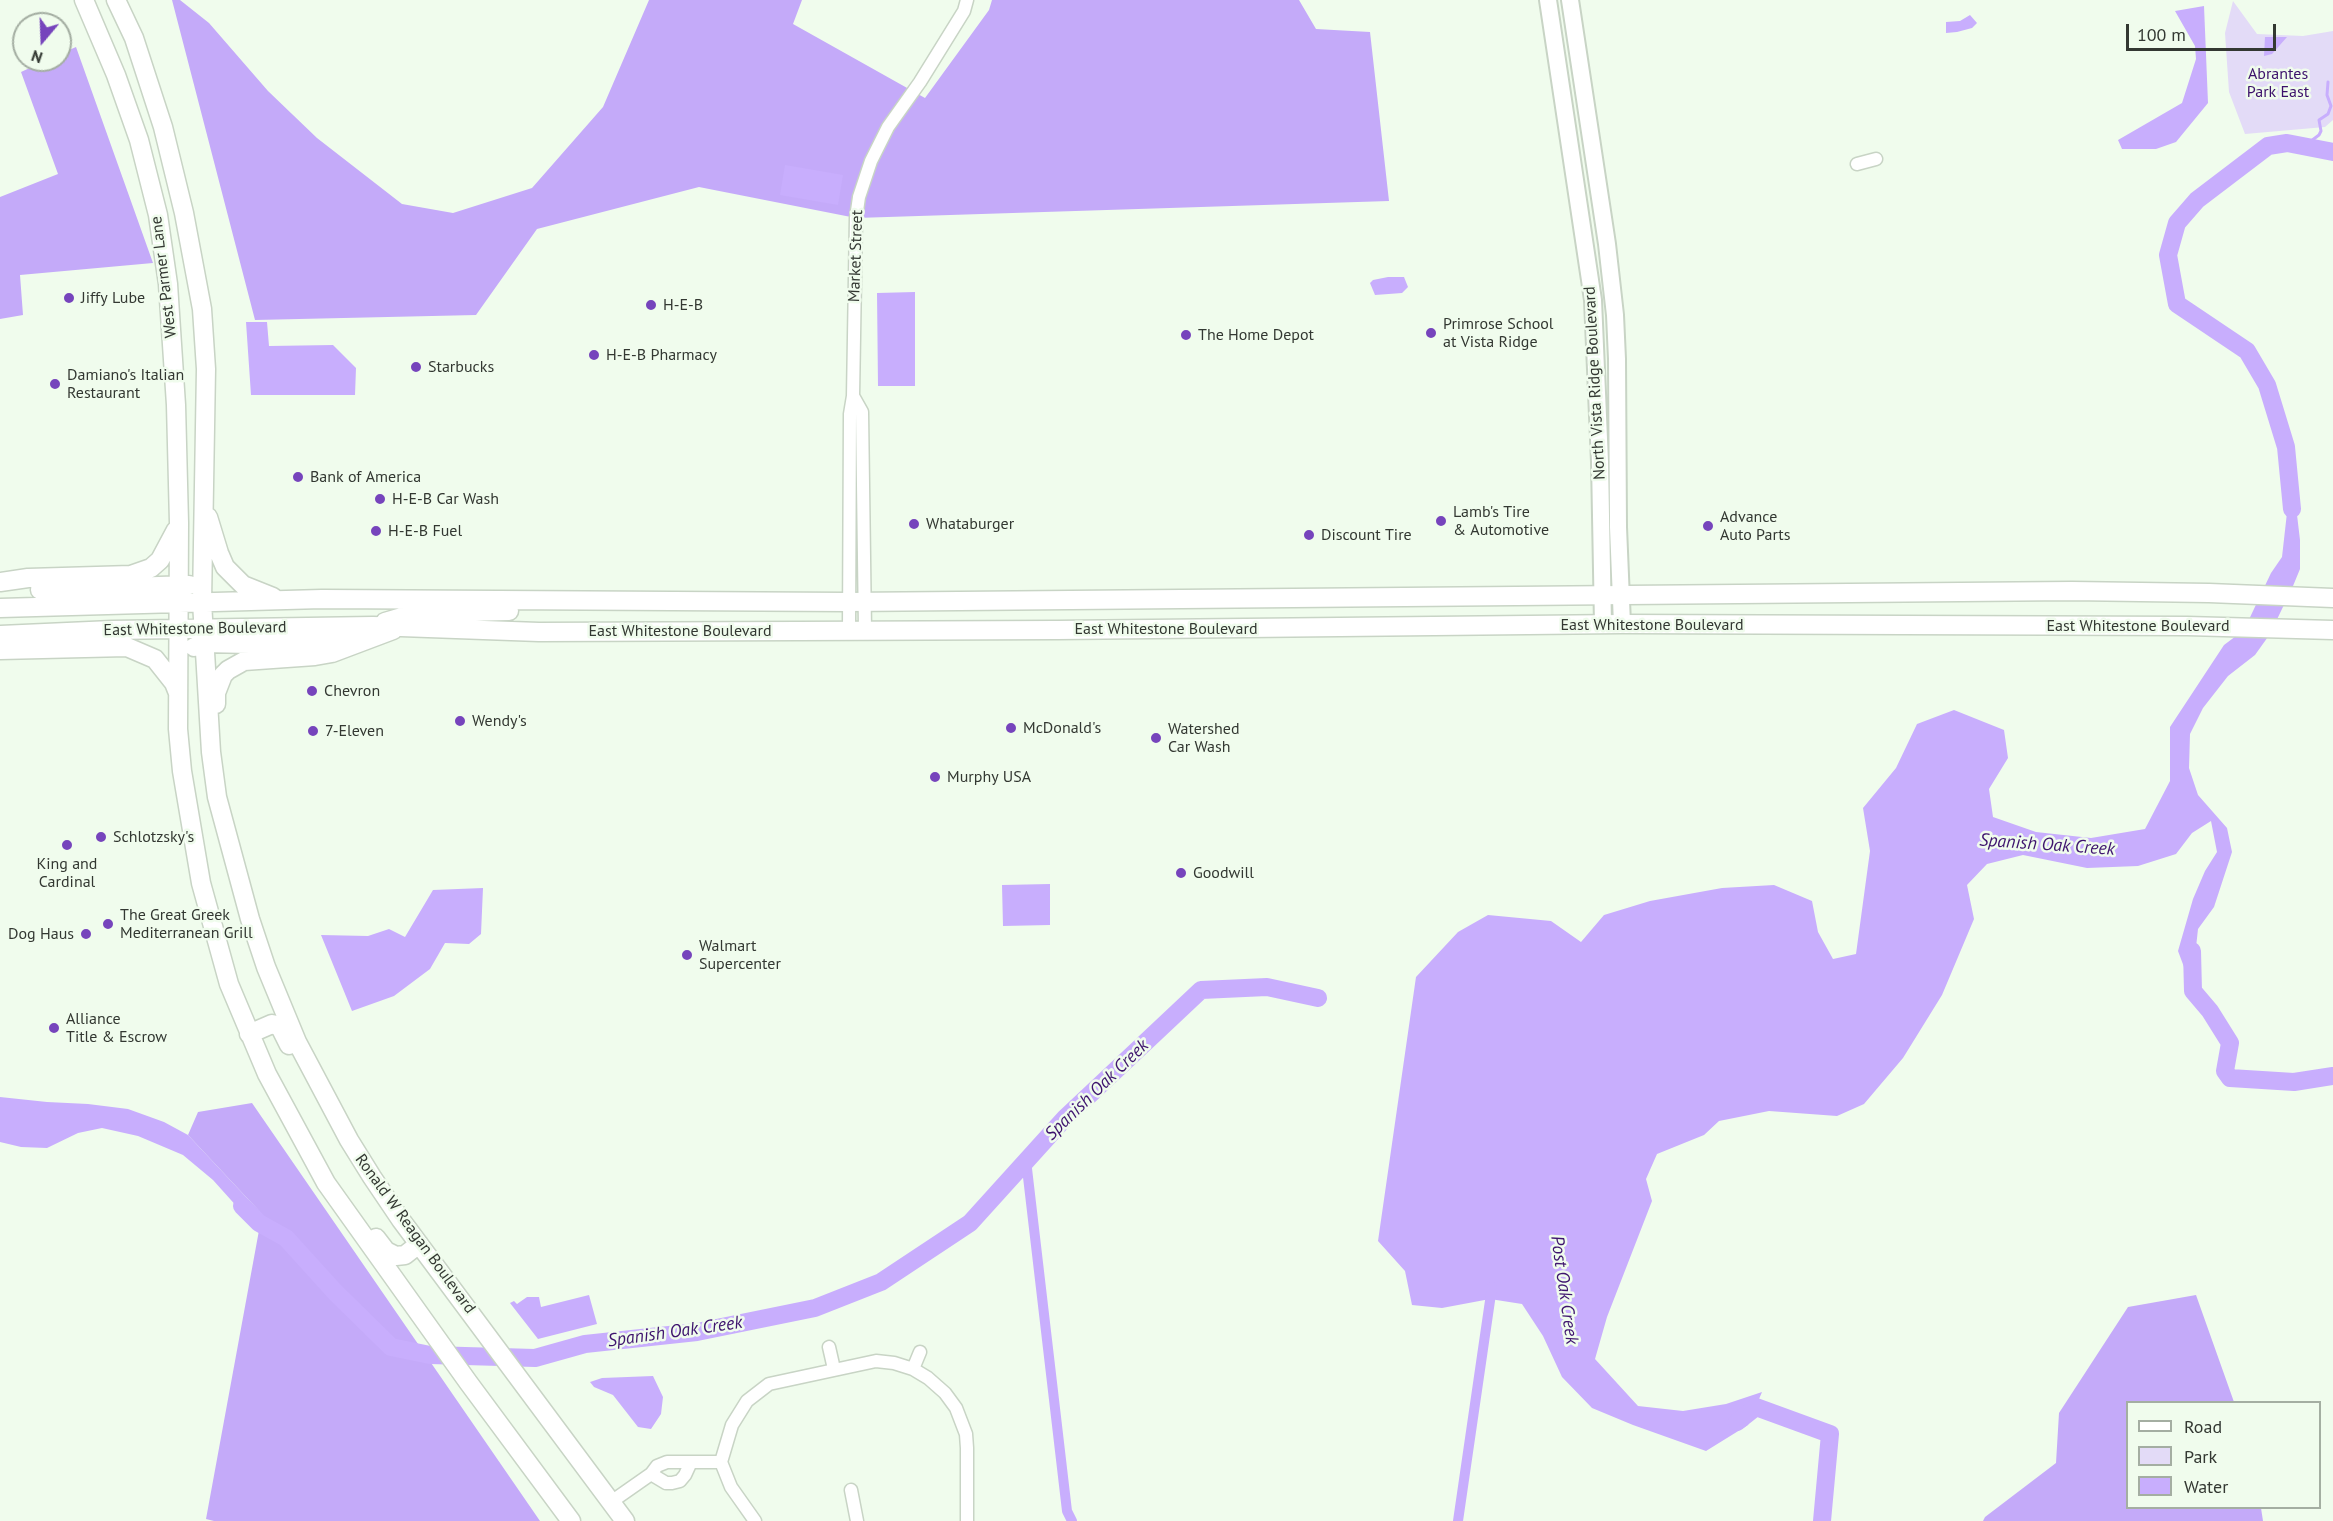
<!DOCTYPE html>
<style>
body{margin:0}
#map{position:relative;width:2333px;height:1521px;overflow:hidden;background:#f0fced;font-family:"PT Sans",sans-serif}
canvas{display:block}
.legend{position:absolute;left:2126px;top:1401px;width:195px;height:108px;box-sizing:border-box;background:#f0fced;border:2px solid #a4aea2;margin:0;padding:8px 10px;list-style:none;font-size:18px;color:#333832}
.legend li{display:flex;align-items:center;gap:12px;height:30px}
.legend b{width:30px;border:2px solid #a4aea2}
.north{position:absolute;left:12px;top:12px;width:60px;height:60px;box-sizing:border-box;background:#f0fced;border:2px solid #a4aea2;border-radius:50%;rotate:199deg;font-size:16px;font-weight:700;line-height:24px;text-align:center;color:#333832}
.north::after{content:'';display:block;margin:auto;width:21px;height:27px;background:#7644bc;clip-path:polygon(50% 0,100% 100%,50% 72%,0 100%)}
.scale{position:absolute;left:2126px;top:24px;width:150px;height:27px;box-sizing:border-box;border:3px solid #333832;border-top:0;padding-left:8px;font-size:18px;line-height:21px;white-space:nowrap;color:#333832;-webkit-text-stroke:4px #f0fced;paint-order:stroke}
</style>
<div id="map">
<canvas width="2333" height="1521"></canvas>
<ul class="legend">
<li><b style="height:8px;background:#fff"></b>Road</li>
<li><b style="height:16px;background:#e3dbf7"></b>Park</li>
<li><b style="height:16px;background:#c8aefd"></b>Water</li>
</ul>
<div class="north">N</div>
<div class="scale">100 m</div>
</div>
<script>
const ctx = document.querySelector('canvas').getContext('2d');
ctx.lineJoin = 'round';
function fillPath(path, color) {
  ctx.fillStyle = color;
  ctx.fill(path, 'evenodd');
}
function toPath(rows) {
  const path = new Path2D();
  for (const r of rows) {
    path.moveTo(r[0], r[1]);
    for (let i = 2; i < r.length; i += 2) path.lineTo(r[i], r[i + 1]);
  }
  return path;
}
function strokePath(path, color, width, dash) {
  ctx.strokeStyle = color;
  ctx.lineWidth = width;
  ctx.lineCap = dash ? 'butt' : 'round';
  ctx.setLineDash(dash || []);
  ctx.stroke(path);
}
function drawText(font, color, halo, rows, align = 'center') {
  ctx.font = font + ' "PT Sans",sans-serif';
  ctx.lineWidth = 5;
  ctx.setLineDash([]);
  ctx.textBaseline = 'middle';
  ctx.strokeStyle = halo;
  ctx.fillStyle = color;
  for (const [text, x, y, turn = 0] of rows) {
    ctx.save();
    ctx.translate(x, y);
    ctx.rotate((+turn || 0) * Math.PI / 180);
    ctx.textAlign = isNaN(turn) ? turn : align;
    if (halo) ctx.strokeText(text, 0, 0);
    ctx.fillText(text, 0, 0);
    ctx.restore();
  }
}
fillPath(toPath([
 [2233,1,2257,34,2303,36,2333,31,2333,120,2325,127,2245,134,2229,92,2225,33]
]), '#e3dbf7');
fillPath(toPath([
 [172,0,180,0,209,23,268,91,317,138,402,204,453,213,532,188,603,107,649,0,802,0,793,24,925,98,989,10,992,0,1299,0,1316,29,1370,32,1389,201,856,218,699,187,537,229,476,315,255,320],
 [76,47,153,263,20,275,23,315,0,319,0,197,58,174,21,72,47,60,60,60,60,54],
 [252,1103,540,1521,214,1521,206,1519,262,1214,188,1135,198,1112],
 [2196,1295,2234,1402,2128,1402,2128,1508,2261,1508,2263,1521,1983,1521,1985,1517,2056,1463,2059,1413,2128,1307]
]), '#c4aaf9');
fillPath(toPath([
 [2204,6,2208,103,2176,142,2156,149,2122,149,2118,140,2182,103,2196,59,2195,46,2175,11],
 [1970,15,1977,23,1972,28,1957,32,1946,33,1946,22,1960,21],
 [2265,37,2287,37,2272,54,2264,56],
 [785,165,843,175,838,205,780,195],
 [1388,277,1404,277,1408,287,1402,293,1375,295,1370,283,1373,280],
 [915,292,915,386,878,386,877,293],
 [246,322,267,322,269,346,333,345,356,368,355,395,251,395],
 [2290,486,2295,498,2300,540,2300,569,2293,586,2270,634,2255,655,2228,676,2203,708,2190,734,2189,768,2198,795,2227,828,2232,852,2214,907,2198,929,2193,975,2193,991,2178,951,2193,899,2205,871,2217,852,2211,821,2192,833,2176,854,2138,866,2087,868,2023,855,1987,864,1967,885,1974,919,1942,995,1903,1058,1864,1104,1837,1116,1769,1111,1719,1121,1704,1135,1657,1154,1646,1179,1652,1201,1607,1317,1595,1359,1638,1406,1683,1411,1726,1404,1762,1392,1748,1425,1706,1451,1633,1425,1592,1408,1562,1377,1543,1336,1522,1304,1490,1299,1442,1308,1412,1305,1405,1271,1378,1241,1416,977,1458,932,1488,915,1551,921,1581,942,1604,915,1650,901,1722,888,1774,885,1812,901,1818,932,1833,959,1856,954,1870,851,1863,808,1896,768,1917,724,1954,710,2004,730,2008,758,1989,789,1993,817,2036,832,2091,838,2145,829,2170,781,2170,727,2224,645,2244,630,2271,573,2282,557],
 [1050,884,1050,925,1003,926,1002,885],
 [483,888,481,934,469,944,445,943,430,969,394,996,352,1011,321,935,368,936,389,929,405,937,433,890],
 [0,1097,47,1102,88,1104,128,1109,164,1122,188,1135,262,1214,257,1229,213,1180,183,1155,138,1136,102,1128,78,1133,47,1148,21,1147,0,1142],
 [589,1295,597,1324,538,1339,510,1303,514,1301,517,1304,527,1297,539,1297,541,1307],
 [653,1376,663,1397,661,1414,651,1429,638,1427,613,1395,594,1387,590,1382,602,1378]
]), '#c8aefd');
strokePath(toPath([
 [2303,147,2319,135,2321,131,2319,120,2328,114,2331,106,2327,95,2328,82]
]), '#c8aefd', 3);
strokePath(toPath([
 [1026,1160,1067,1511,1072,1521],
 [1458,1521,1492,1287]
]), '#c8aefd', 10);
strokePath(toPath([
 [2292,509,2286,447,2267,385,2247,351,2177,304,2168,255,2177,223,2197,200,2268,146,2287,143,2333,152],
 [2192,951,2193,991,2210,1011,2230,1043,2225,1071,2230,1078,2294,1082,2333,1076],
 [242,1206,259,1223,286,1238,335,1292,391,1347,430,1355,535,1358,585,1344,697,1332,815,1308,881,1282,970,1223,1065,1118,1201,990,1267,987,1318,998],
 [1737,1422,1756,1407,1830,1434,1822,1521]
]), '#c8aefd', 18);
const street = toPath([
 [1857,164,1876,159],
 [853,396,862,412,865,630],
 [849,630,850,414,853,396,856,218,859,197,871,161,888,127,920,82,964,11,967,0],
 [829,1347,834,1369],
 [913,1369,920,1352],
 [651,1474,666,1483,672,1483,680,1481,685,1475,691,1462],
 [851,1490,857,1521],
 [611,1502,651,1474,657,1466,667,1462,721,1462],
 [755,1521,731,1487,721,1462,732,1425,747,1401,769,1384,876,1361,894,1363,913,1369,928,1378,945,1393,956,1408,966,1434,967,1448,967,1521]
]);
const secondary = toPath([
 [1548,0,1593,300,1600,462,1603,624],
 [1570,0,1607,244,1615,315,1617,359,1618,527,1622,624]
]);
const primary = toPath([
 [84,0,116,75,139,140,158,215,168,284,176,405,179,523,178,729,182,771,201,883,229,984,267,1074,326,1183,468,1382,571,1521],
 [116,0,134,38,163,127,184,213,202,309,206,369,202,602,211,752,217,797,250,919,266,967,297,1042,349,1140,372,1177,401,1220,625,1521],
 [208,517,219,553,225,567,243,585,273,597],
 [0,582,28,578,131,575,151,568,160,560,176,530],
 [40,590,189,585],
 [0,608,322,599,848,602,2072,591,2209,593,2333,598],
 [385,622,416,613,509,611],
 [0,635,112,630,373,626,539,632,1057,630,1622,624,2187,626,2333,630],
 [194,647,204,643,296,645,323,642,359,631],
 [0,650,127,647,155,659,174,683,178,693],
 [216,704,216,693,223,675,228,670,244,661,315,656,332,653,393,630],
 [249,1034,272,1024,280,1027,289,1045],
 [376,1238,386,1251,396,1256,405,1255,419,1244]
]);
strokePath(street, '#c8d4c5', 15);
strokePath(secondary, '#c8d4c5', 20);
strokePath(primary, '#c8d4c5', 21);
strokePath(street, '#fff', 12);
strokePath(secondary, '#fff', 16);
strokePath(primary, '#fff', 18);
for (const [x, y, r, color] of [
 [69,298,6,"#7644bc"],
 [651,305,6,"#7644bc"],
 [1431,333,6,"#7644bc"],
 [1186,335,6,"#7644bc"],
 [594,355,6,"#7644bc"],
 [416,367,6,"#7644bc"],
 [55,384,6,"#7644bc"],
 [298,477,6,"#7644bc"],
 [380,499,6,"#7644bc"],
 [1441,521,6,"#7644bc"],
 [914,524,6,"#7644bc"],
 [1708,526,6,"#7644bc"],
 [376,531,6,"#7644bc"],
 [1309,535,6,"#7644bc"],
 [312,691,6,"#7644bc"],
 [460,721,6,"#7644bc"],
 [1011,728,6,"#7644bc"],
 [313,731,6,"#7644bc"],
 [1156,738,6,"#7644bc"],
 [935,777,6,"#7644bc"],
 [101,837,6,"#7644bc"],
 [67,845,6,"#7644bc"],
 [1181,873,6,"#7644bc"],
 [108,924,6,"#7644bc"],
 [86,934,6,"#7644bc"],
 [687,955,6,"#7644bc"],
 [54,1028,6,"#7644bc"]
]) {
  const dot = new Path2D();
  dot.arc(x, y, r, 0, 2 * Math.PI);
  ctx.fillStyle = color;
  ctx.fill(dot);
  strokePath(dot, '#f0fced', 2);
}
drawText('16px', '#3c116b', '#f0fced', [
 ["Abrantes",2278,74],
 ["Park East",2278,92]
]);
drawText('16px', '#333832', '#f0fced', [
 ["Market Street",856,256,-88],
 ["West Parmer Lane",164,277,-97],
 ["North Vista Ridge Boulevard",1595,383,-93],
 ["East Whitestone Boulevard",1652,625],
 ["East Whitestone Boulevard",2138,626],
 ["East Whitestone Boulevard",195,629,-1],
 ["East Whitestone Boulevard",1166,629],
 ["East Whitestone Boulevard",680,631],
 ["Ronald W Reagan Boulevard",415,1234,54]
]);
drawText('16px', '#333832', '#f0fced', [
 ["Jiffy Lube",81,298],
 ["H-E-B",663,305],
 ["Primrose School",1443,324],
 ["at Vista Ridge",1443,342],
 ["The Home Depot",1198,335],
 ["H-E-B Pharmacy",606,355],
 ["Starbucks",428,367],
 ["Damiano's Italian",67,375],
 ["Restaurant",67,393],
 ["Bank of America",310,477],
 ["H-E-B Car Wash",392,499],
 ["Lamb's Tire",1453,512],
 ["& Automotive",1453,530],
 ["Advance",1720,517],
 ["Auto Parts",1720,535],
 ["Whataburger",926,524],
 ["H-E-B Fuel",388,531],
 ["Discount Tire",1321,535],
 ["Chevron",324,691],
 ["Wendy's",472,721],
 ["McDonald's",1023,728],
 ["Watershed",1168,729],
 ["Car Wash",1168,747],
 ["7-Eleven",325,731],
 ["Murphy USA",947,777],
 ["Schlotzsky's",113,837],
 ["King and",67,864,"center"],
 ["Cardinal",67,882,"center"],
 ["Goodwill",1193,873],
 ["The Great Greek",120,915],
 ["Mediterranean Grill",120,933],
 ["Dog Haus",74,934,"right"],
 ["Walmart",699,946],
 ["Supercenter",699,964],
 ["Alliance",66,1019],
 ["Title & Escrow",66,1037]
], 'left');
drawText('italic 18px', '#3e146e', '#f0fced', [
 ["Spanish Oak Creek",2047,845,4],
 ["Spanish Oak Creek",1097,1090,-44],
 ["Post Oak Creek",1564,1290,82],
 ["Spanish Oak Creek",675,1332,-8]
]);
</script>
